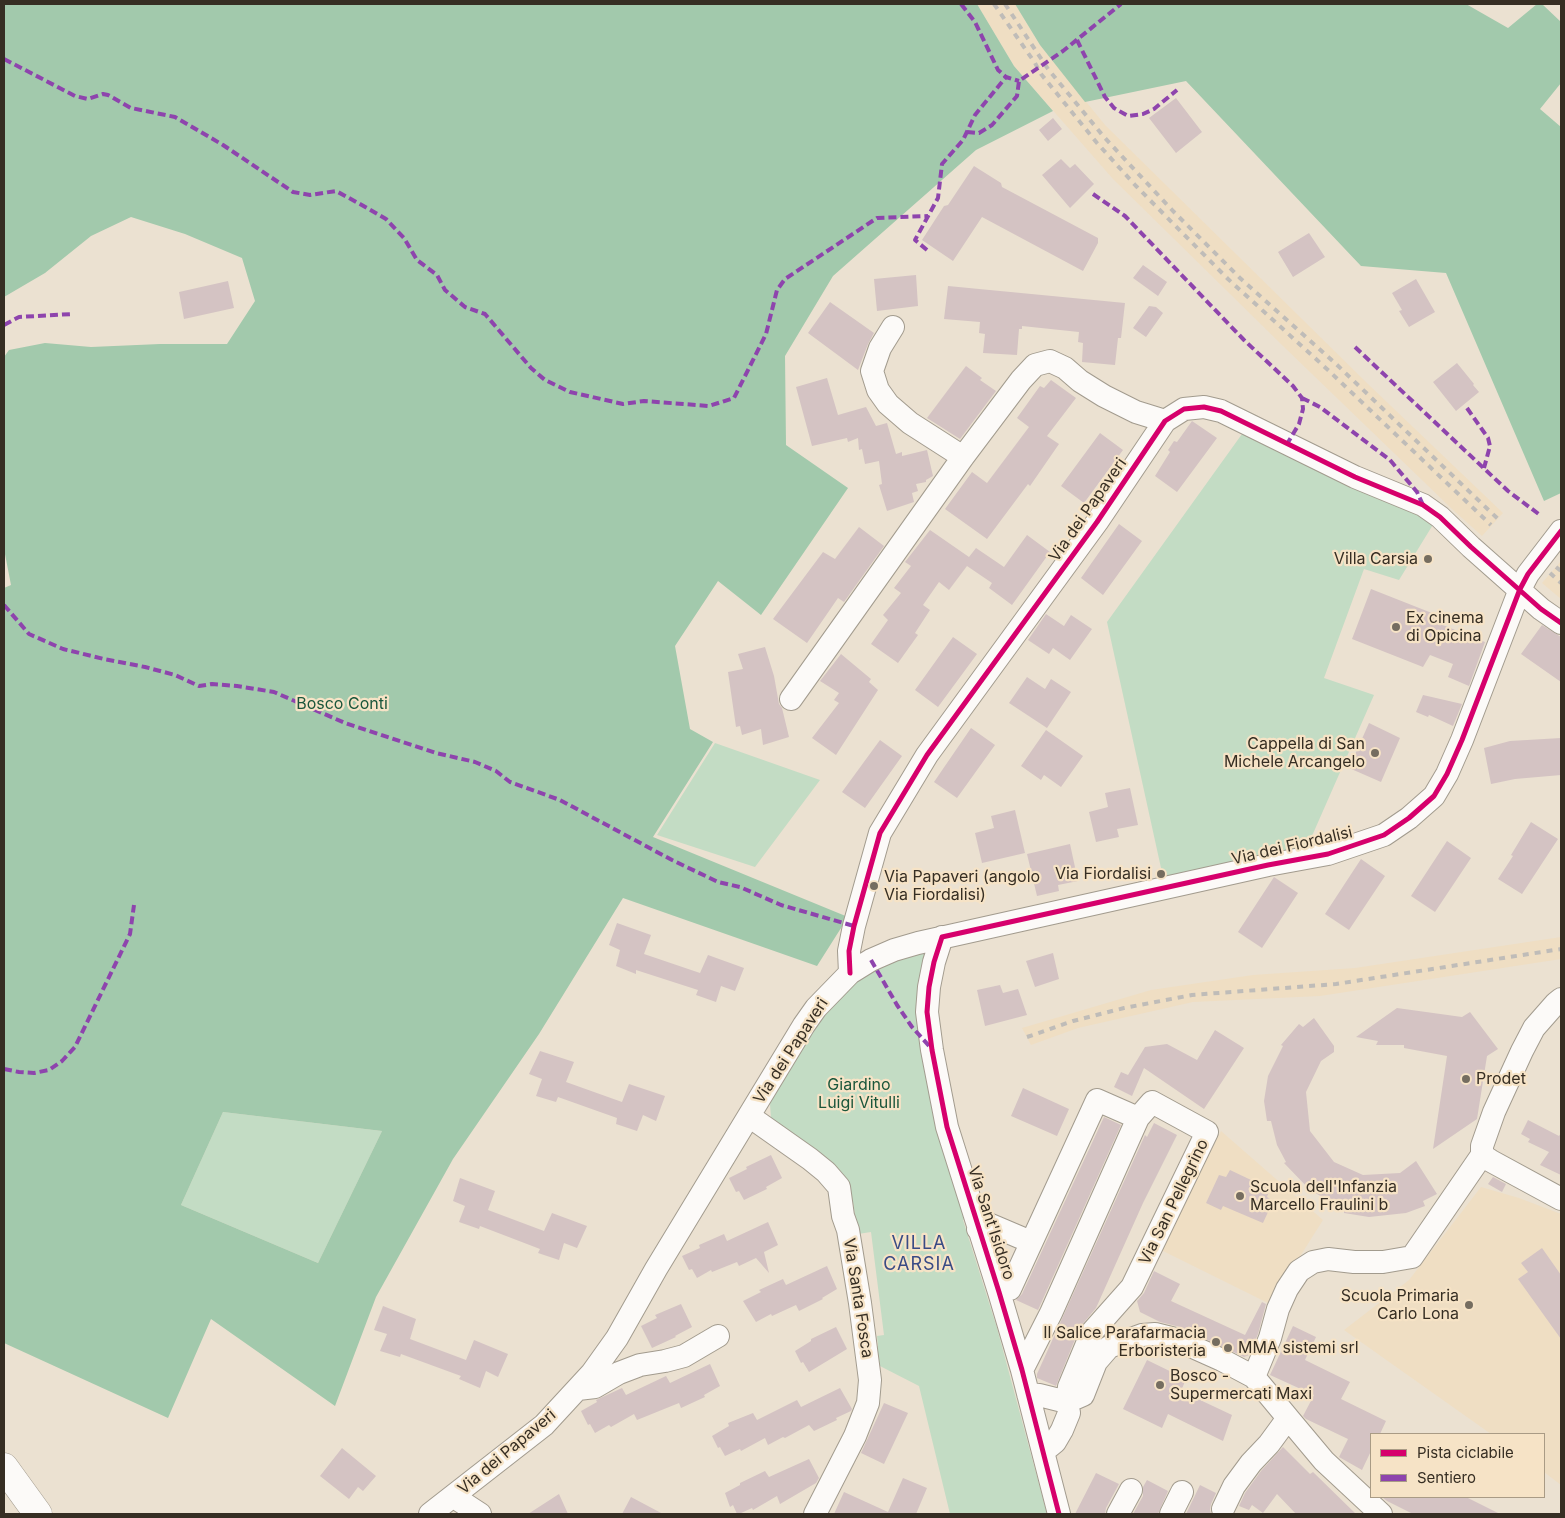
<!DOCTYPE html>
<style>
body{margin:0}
#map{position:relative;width:1565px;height:1518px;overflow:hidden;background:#ebe1d1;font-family:Inter,sans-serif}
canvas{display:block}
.frame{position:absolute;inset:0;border:5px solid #362e23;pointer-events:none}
.legend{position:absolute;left:1370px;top:1433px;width:175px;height:65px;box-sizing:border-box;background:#f6e3c6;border:1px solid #a99b85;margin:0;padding:6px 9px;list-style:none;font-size:15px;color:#362e23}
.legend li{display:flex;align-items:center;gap:10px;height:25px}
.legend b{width:25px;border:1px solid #a99b85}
</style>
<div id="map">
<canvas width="1565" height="1518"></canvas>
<div class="frame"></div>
<ul class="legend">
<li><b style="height:6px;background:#d6006c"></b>Pista ciclabile</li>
<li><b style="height:6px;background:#8e44ad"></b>Sentiero</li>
</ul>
</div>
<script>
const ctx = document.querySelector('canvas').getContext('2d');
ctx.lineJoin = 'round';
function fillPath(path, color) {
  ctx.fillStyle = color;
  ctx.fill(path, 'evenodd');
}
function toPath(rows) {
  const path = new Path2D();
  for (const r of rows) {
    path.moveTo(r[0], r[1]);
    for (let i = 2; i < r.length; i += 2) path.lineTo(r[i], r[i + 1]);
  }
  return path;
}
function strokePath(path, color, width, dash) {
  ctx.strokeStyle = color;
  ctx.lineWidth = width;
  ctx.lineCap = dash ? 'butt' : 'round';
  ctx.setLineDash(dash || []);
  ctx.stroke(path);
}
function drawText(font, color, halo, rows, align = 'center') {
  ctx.font = font + ' Inter,sans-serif';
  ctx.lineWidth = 4.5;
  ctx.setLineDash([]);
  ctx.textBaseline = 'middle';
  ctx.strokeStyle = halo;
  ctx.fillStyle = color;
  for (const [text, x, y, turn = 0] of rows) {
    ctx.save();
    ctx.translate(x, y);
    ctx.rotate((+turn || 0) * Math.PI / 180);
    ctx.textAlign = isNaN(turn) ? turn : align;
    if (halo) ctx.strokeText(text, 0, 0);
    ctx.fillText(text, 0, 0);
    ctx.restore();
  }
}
fillPath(toPath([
 [977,4,1015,4,1040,45,1105,125,1368,384,1503,513,1482,536,1452,509,1283,346,1113,179,1014,66],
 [1561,561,1561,599,1542,583],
 [1561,937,1561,959,1320,996,1193,1002,1078,1028,1031,1045,1022,1028,1151,990,1253,975,1355,968],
 [1221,1131,1323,1220,1270,1304,1161,1250],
 [1481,1187,1519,1198,1561,1214,1561,1485,1544,1472,1544,1434,1491,1434,1344,1330,1409,1280]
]), '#efdec3');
fillPath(toPath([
 [1242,434,1434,523,1399,580,1364,569,1324,678,1374,695,1308,845,1163,877,1107,622],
 [715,743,820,780,755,867,657,835],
 [926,952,966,1218,963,1220,997,1328,1047,1514,950,1514,919,1386,878,1365,875,1347,878,1346,877,1336,884,1335,871,1232,858,1234,853,1202,846,1183,771,1118,770,1104,773,1094,788,1066,840,993,890,959],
 [223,1112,382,1131,318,1263,181,1205]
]), '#c3dcc4');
fillPath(toPath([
 [4,4,977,4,1014,66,1053,111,976,150,833,276,785,356,786,445,848,488,761,615,718,581,675,646,690,729,713,742,653,837,848,917,817,966,623,898,539,1034,453,1159,376,1297,335,1406,211,1319,168,1418,4,1343,4,588,11,585,4,549,4,357,9,350,45,343,91,347,160,344,227,344,255,301,242,258,185,234,131,217,91,236,45,273,4,297],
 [223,1112,382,1131,318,1263,181,1205],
 [1015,4,1466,4,1508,28,1537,4,1542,4,1561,22,1561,83,1540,109,1561,127,1561,493,1544,501,1446,273,1361,266,1186,81,1085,102,1040,45]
]), '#a2c9ac');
fillPath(toPath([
 [1176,98,1202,132,1176,153,1149,118],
 [1053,118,1062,129,1048,141,1039,130],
 [1061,159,1070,168,1075,164,1094,184,1070,208,1042,175],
 [974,166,1001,183,1002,187,1098,238,1098,243,1083,271,982,217,953,261,922,240,944,206,948,205],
 [1309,233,1325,257,1293,277,1278,252],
 [1143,265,1167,282,1158,296,1133,278],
 [916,275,918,306,877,311,874,279],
 [1416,279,1435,312,1409,327,1399,311,1402,310,1392,293],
 [228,281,234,308,184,319,179,292],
 [948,286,1125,303,1121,338,1118,338,1115,365,1082,362,1083,343,1078,342,1079,332,1022,326,1022,329,1019,329,1017,355,983,353,985,334,979,333,980,322,944,319],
 [830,302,874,333,868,344,858,370,808,333],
 [1149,306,1156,307,1163,313,1146,337,1133,328],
 [1457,363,1474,384,1473,385,1479,392,1456,411,1433,382],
 [966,366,982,378,980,380,996,391,960,439,927,418],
 [827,378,838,415,866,407,876,426,887,423,896,454,902,452,902,456,927,450,933,476,926,480,926,482,916,484,918,491,912,493,914,502,887,511,879,485,882,484,879,461,865,464,862,449,859,450,858,438,848,442,847,438,812,446,796,387],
 [1051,380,1076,398,1047,436,1059,444,1030,486,1028,484,987,539,945,509,972,472,987,483,1029,427,1017,418,1040,386,1044,388],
 [1192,421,1217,438,1177,492,1155,476,1170,452,1168,450,1174,441,1177,442],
 [1100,433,1123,450,1084,503,1061,486],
 [1119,524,1142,541,1103,595,1081,578],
 [859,527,884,546,844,602,838,598,807,643,773,619,823,552,835,559],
 [930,530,969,557,976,548,1004,567,1027,535,1050,552,1012,605,989,588,992,583,967,566,949,590,939,582,923,605,930,610,915,633,918,635,898,663,871,644,888,620,883,615,901,593,894,588,911,566,905,562],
 [1371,589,1442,617,1438,623,1485,642,1469,686,1448,677,1453,664,1430,655,1423,667,1352,639],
 [1046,614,1064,626,1071,615,1092,629,1070,660,1053,648,1049,654,1028,640],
 [1542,625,1561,637,1561,682,1521,654],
 [953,637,977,654,938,707,915,690],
 [765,647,774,676,779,704,782,708,789,737,763,745,761,729,742,735,740,726,736,727,728,672,743,669,738,654],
 [841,654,871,679,869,682,878,690,836,755,812,738,839,703,834,700,839,693,820,681],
 [1027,677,1045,689,1051,679,1071,692,1047,728,1009,703],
 [1423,695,1462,704,1453,726,1429,715,1428,717,1416,712],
 [1369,723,1400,738,1381,782,1349,768],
 [971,728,995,745,957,798,934,782],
 [1046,730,1083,756,1061,787,1044,775,1041,780,1021,766],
 [1561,738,1561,775,1515,779,1491,784,1484,748,1510,741],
 [880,740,902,756,865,808,842,792],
 [1130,788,1138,825,1117,829,1119,837,1096,842,1089,812,1108,807,1105,793],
 [1015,810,1025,853,982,863,975,833,994,828,991,816],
 [1531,822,1558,839,1522,894,1498,879,1513,856,1511,855],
 [1447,841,1471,858,1435,912,1411,896],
 [1070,844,1078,881,1058,885,1059,891,1037,896,1027,854],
 [1361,859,1385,876,1349,930,1325,914],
 [1274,877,1298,893,1262,948,1238,932],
 [617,923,651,935,644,954,700,973,708,955,744,968,735,991,721,986,716,1002,696,995,698,990,636,970,636,974,616,966,620,950,609,945],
 [1053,953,1059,979,1035,987,1026,961],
 [1000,985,1003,993,1018,989,1027,1015,985,1026,977,990],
 [1397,1008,1462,1017,1470,1012,1498,1049,1487,1056,1477,1119,1433,1149,1447,1056,1404,1048,1404,1045,1376,1045,1378,1041,1356,1037],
 [1314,1018,1334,1046,1334,1052,1321,1061,1306,1092,1310,1131,1334,1162,1363,1175,1400,1173,1416,1161,1437,1194,1423,1201,1425,1206,1406,1213,1369,1217,1344,1213,1344,1211,1324,1202,1326,1199,1310,1190,1284,1163,1286,1162,1277,1145,1271,1121,1267,1121,1264,1101,1268,1076,1283,1046,1281,1045,1299,1024,1303,1027],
 [1215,1030,1244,1048,1204,1109,1144,1068,1132,1096,1114,1087,1121,1072,1128,1075,1145,1047,1167,1044,1197,1060],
 [540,1051,574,1062,566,1082,622,1102,629,1084,665,1096,656,1121,643,1115,637,1131,616,1124,617,1118,558,1097,556,1102,536,1096,542,1079,529,1074],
 [1023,1088,1069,1109,1057,1136,1011,1116],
 [1104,1117,1121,1125,1038,1310,1016,1300,1022,1294],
 [1528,1120,1559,1136,1561,1133,1561,1175,1540,1165,1549,1152,1528,1142,1530,1139,1521,1134],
 [1154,1123,1177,1135,1143,1203,1096,1308,1080,1327,1056,1386,1054,1385,1037,1378,1037,1374,1145,1135,1147,1137],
 [771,1155,782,1178,766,1187,767,1189,744,1200,739,1191,736,1192,729,1178,747,1169,746,1167],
 [1230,1170,1270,1189,1267,1197,1273,1201,1263,1223,1223,1206,1221,1210,1206,1203,1219,1175,1226,1177],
 [1493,1177,1506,1184,1502,1192,1488,1184],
 [460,1178,495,1191,488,1210,544,1231,552,1213,587,1226,577,1248,564,1243,559,1260,538,1253,540,1249,480,1226,479,1229,459,1222,465,1206,453,1201],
 [768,1222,778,1245,764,1252,769,1273,756,1258,739,1266,737,1262,712,1272,711,1270,697,1278,692,1269,689,1270,682,1256,700,1248,699,1245,724,1234,727,1241],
 [1542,1248,1561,1275,1561,1339,1518,1279,1528,1272,1521,1263],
 [827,1266,837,1289,822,1298,823,1299,799,1311,796,1305,772,1316,771,1314,756,1322,743,1301,761,1292,759,1290,783,1279,786,1285],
 [1154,1271,1180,1284,1171,1301,1245,1335,1262,1302,1266,1304,1258,1334,1249,1355,1244,1357,1180,1327,1160,1322,1140,1312,1137,1301,1144,1293],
 [681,1304,692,1327,675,1336,676,1337,652,1348,641,1326,657,1318,655,1315],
 [383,1306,416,1319,410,1339,466,1360,474,1340,508,1354,498,1377,486,1371,480,1388,459,1379,461,1376,401,1354,400,1357,380,1351,387,1334,374,1330],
 [1293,1326,1316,1337,1305,1360,1350,1382,1341,1399,1386,1421,1380,1434,1371,1434,1371,1451,1362,1470,1339,1457,1348,1439,1306,1419,1303,1416,1314,1395,1270,1375],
 [836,1327,847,1349,809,1372,803,1362,801,1363,795,1351,811,1341,811,1339],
 [1147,1360,1186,1379,1181,1391,1232,1415,1223,1441,1168,1414,1162,1428,1123,1409],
 [710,1364,720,1386,704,1395,705,1397,681,1408,679,1403,637,1420,634,1414,611,1427,609,1425,595,1433,590,1424,588,1425,581,1411,597,1402,596,1400,622,1388,626,1395,666,1376,670,1383],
 [840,1388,852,1409,851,1411,836,1418,837,1420,814,1431,809,1425,785,1438,783,1437,768,1445,765,1438,741,1451,740,1449,725,1456,720,1447,718,1448,712,1436,729,1426,728,1423,753,1413,757,1420,797,1400,801,1407],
 [884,1403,908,1413,884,1464,861,1453],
 [1283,1447,1310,1474,1313,1472,1356,1514,1296,1514,1277,1494,1263,1513,1252,1505,1249,1510,1239,1506,1245,1493,1261,1471],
 [342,1448,376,1476,363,1491,358,1487,349,1499,320,1476],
 [809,1459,819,1478,816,1483,780,1504,777,1496,753,1510,752,1508,739,1514,737,1514,733,1505,730,1507,725,1493,740,1485,740,1483,765,1471,769,1477],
 [1096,1473,1119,1484,1106,1508,1105,1514,1075,1514],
 [903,1478,927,1488,916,1514,834,1514,844,1492,888,1512],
 [1147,1480,1168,1491,1158,1514,1133,1514,1143,1496,1143,1487],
 [1200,1485,1216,1493,1211,1504,1210,1510,1211,1514,1186,1514],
 [559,1494,568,1514,528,1514],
 [631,1497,663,1514,622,1514],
 [1382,1497,1466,1497,1500,1514,1413,1514,1387,1501]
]), '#d4c3c3');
const minor = toPath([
 [893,327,880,348,872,371,878,390,888,404,910,423,963,457],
 [791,699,963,457,1021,380,1035,365,1050,361,1065,368,1080,381,1104,396,1136,412,1165,421],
 [942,937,934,962,929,987,927,1012,932,1050,947,1127,999,1292,1022,1370,1059,1514],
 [850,973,849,951,854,926,880,833,927,755,1097,522,1165,421,1184,409,1204,407,1221,411,1355,477,1423,505,1440,517,1471,547,1541,609,1561,623],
 [749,1116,810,1159,826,1172,839,1187,843,1216,848,1230,860,1303,870,1380,868,1403,855,1436,815,1514],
 [1482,1155,1491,1161,1561,1199],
 [978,1229,991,1225,1031,1242],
 [999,1292,1010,1289,1097,1100,1138,1118],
 [1022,1370,1051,1313,1138,1118,1152,1102,1207,1132,1132,1287,1092,1332,1069,1387,1067,1402,1083,1395,1096,1362,1109,1347,1142,1335,1155,1334,1175,1339,1222,1360,1254,1377,1288,1418,1269,1444,1251,1463,1234,1486,1223,1509],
 [1254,1377,1270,1338,1278,1309,1287,1289,1299,1271,1313,1262,1328,1259,1354,1262,1383,1262,1412,1257,1482,1155,1482,1146,1494,1112,1522,1051,1534,1028,1556,1003,1561,999],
 [578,1389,595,1387,619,1373,640,1365,665,1361,684,1356,718,1336],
 [1028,1394,1039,1395,1067,1402,1069,1413,1062,1430,1055,1442,1044,1451],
 [1288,1418,1324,1461,1381,1514],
 [454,1497,480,1514],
 [430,1514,544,1425,592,1373,617,1338,656,1269,804,1025,816,1008,850,973,871,960,894,950,918,943,1268,865,1328,854,1384,835,1409,818,1434,796,1447,774,1462,740,1520,589,1528,574,1561,531],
 [1118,1514,1131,1490],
 [1171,1514,1182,1492]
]);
const major = toPath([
 [4,1467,38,1514]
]);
strokePath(minor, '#a29b8e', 24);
strokePath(major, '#a29b8e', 29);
strokePath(minor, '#fcfaf8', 22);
strokePath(major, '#fcfaf8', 28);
strokePath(toPath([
 [994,4,1035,63,1041,74,1097,143,1136,186,1228,279,1328,370,1491,525],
 [1005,4,1048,69,1104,137,1173,211,1240,278,1335,363,1498,519],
 [1556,567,1561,571],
 [1550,573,1561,583],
 [1027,1037,1073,1021,1124,1008,1192,995,1336,984,1561,949]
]), '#bfbcb8', 4, [6, 6]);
strokePath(toPath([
 [961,4,975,22,998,70,1006,77,1019,81],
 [1077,40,1105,97,1114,108,1128,116,1143,114,1154,109,1177,90],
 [4,59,75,96,88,99,103,94,108,95,131,108,175,117,223,145,293,192,310,195,336,191,360,204,386,219,404,238,417,260,437,275,445,290,465,307,485,314,531,368,545,380,570,392,623,404,644,401,709,406,734,398,766,334,777,290,785,279,877,218,928,216],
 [967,132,979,133,992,125,1017,96,1019,81,1063,51,1121,4],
 [1093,194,1125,216,1244,340,1293,386,1302,398,1303,409,1299,424,1287,444],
 [927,250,915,240,938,198,942,164,963,140,975,115,1006,77],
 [4,325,19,317,73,314],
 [1355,347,1508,491,1540,515],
 [1302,398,1320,407,1390,460,1417,492,1423,505],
 [1467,408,1488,438,1490,446,1484,468],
 [4,605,29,634,63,649,104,659,145,667,175,675,199,686,212,684,237,686,274,692,345,723,436,753,475,762,496,771,510,782,560,800,672,860,718,882,740,887,781,905,854,926],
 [871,960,897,1005,912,1027,930,1047],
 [4,1069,19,1072,34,1073,49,1070,62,1061,75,1047,130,934,134,905]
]), '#8e44ad', 4, [8, 4]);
strokePath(toPath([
 [850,973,849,951,854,926,880,833,927,755,1097,522,1165,421,1184,409,1204,407,1221,411,1355,477,1423,505,1440,517,1471,547,1541,609,1561,623],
 [1059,1514,1022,1370,999,1292,947,1127,932,1050,927,1012,929,987,934,962,942,937,1268,865,1328,854,1384,835,1409,818,1434,796,1447,774,1462,740,1520,589,1528,574,1561,531]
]), '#d6006c', 5);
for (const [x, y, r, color] of [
 [1428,559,5,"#756d60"],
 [1396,627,5,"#756d60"],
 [1375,753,5,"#756d60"],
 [1161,874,5,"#756d60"],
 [874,886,5,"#756d60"],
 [1466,1079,5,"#756d60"],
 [1240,1196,5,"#756d60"],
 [1469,1305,5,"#756d60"],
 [1216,1342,5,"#756d60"],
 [1228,1348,5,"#756d60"],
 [1160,1385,5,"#756d60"]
]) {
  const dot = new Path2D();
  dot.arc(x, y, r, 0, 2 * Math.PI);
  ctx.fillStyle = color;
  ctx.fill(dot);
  strokePath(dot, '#f6e3c6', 2);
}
drawText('16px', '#362e23', '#f6e3c6', [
 ["Via dei Papaveri",1088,510,-55],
 ["Via dei Fiordalisi",1292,846,-13],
 ["Via dei Papaveri",791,1051,-57],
 ["Via San Pellegrino",1174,1202,-64],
 ["Via Sant'Isidoro",991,1223,72],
 ["Via Santa Fosca",858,1298,81],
 ["Via dei Papaveri",507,1452,-40]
]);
drawText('16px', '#362e23', '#f6e3c6', [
 ["Villa Carsia",1418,559,"right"],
 ["Ex cinema",1406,618],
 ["di Opicina",1406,636],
 ["Cappella di San",1365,744,"right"],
 ["Michele Arcangelo",1365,762,"right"],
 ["Via Fiordalisi",1151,874,"right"],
 ["Via Papaveri (angolo",884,877],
 ["Via Fiordalisi)",884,895],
 ["Prodet",1476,1079],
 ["Scuola dell'Infanzia",1250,1187],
 ["Marcello Fraulini b",1250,1205],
 ["Scuola Primaria",1459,1296,"right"],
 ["Carlo Lona",1459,1314,"right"],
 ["Il Salice Parafarmacia",1206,1333,"right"],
 ["Erboristeria",1206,1351,"right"],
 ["MMA sistemi srl",1238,1348],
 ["Bosco -",1170,1376],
 ["Supermercati Maxi",1170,1394]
], 'left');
drawText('16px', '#1a563b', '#f6e3c6', [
 ["Bosco Conti",342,704],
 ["Giardino",859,1085],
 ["Luigi Vitulli",859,1103]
]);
ctx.letterSpacing = '1px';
drawText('18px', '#394b85', '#f6e3c6', [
 ["VILLA",919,1244],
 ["CARSIA",919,1265]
]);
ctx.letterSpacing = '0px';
</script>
